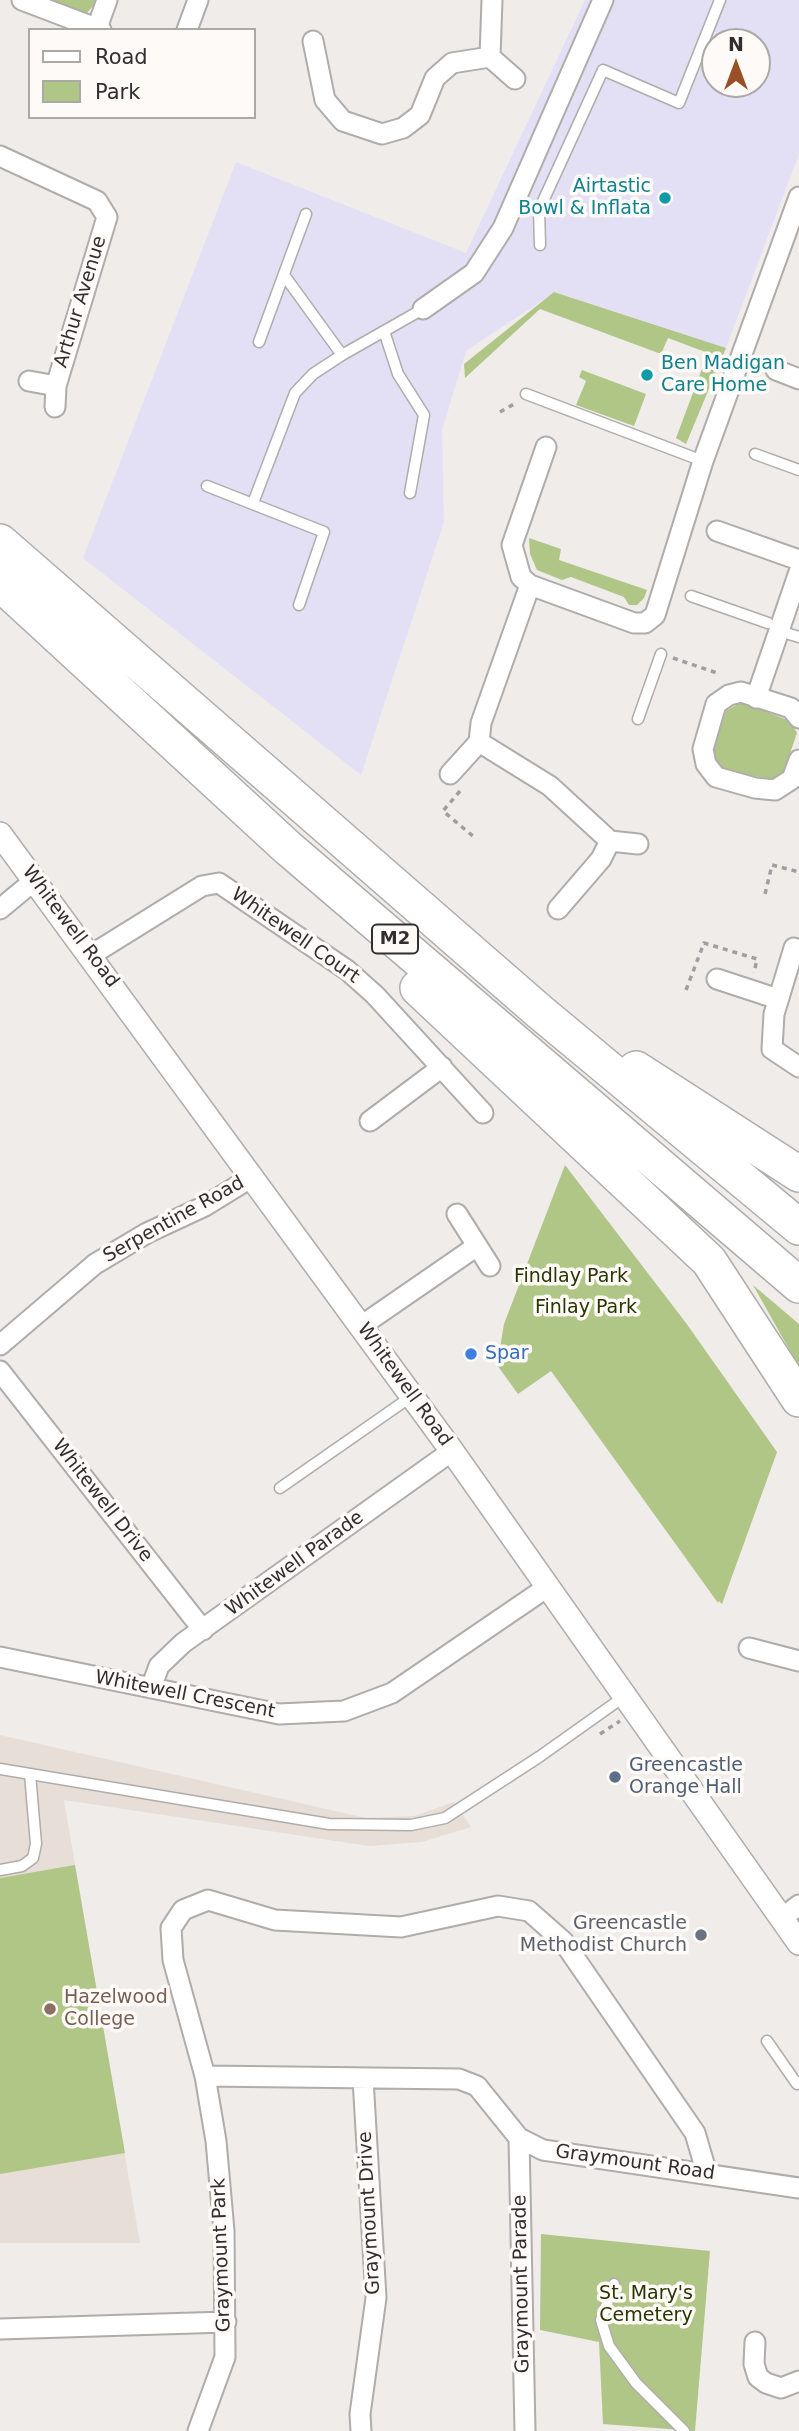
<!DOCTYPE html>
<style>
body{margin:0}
#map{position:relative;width:799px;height:2431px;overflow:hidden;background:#efece9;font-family:"DejaVu Sans",sans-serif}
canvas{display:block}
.legend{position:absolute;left:28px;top:28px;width:228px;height:91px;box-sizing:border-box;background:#fdfaf7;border:2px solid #aba9a6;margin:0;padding:9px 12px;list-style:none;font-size:21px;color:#302f2d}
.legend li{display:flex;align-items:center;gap:14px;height:35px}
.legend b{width:35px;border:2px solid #aba9a6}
.north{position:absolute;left:701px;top:28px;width:70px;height:70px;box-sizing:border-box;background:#fdfaf7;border:2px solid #aba9a6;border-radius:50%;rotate:0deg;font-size:19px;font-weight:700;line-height:28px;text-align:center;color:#302f2d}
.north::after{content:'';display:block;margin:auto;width:24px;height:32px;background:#965127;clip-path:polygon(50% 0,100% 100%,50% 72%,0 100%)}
</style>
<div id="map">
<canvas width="799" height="2431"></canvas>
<ul class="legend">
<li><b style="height:9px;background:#fff"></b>Road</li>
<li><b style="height:19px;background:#b0c687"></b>Park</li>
</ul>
<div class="north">N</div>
</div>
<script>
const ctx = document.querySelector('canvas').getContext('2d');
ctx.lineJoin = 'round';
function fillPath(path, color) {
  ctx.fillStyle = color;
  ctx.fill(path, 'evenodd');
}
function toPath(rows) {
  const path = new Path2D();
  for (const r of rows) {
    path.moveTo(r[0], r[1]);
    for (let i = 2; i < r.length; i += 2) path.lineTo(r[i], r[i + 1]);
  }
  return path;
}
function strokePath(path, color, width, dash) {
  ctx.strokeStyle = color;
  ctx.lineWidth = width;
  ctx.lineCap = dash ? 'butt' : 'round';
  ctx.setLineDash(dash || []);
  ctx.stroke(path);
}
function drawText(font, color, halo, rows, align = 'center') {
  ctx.font = font + ' "DejaVu Sans",sans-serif';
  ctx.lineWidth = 7;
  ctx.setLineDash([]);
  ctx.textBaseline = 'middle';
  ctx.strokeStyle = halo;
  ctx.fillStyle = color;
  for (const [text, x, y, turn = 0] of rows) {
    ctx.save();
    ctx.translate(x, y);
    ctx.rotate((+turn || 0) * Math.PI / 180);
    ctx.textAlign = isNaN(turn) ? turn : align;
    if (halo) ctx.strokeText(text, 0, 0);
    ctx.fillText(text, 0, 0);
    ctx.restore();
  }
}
fillPath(toPath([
 [0,1735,366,1818,414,1816,454,1802,471,1827,422,1842,369,1846,64,1800,140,2243,0,2243]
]), '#e7ded7');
fillPath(toPath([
 [585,0,799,0,799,154,726,348,555,292,466,351,442,430,444,522,361,775,83,558,236,162,466,253],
 [715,42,757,42,757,84,715,84]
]), '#e3e0f6');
fillPath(toPath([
 [46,0,98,0,87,13],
 [554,292,726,348,686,444,676,438,708,353,668,338,661,354,540,309,465,378,464,364],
 [582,370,646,394,634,426,576,405,586,381,579,377],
 [529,538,561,549,559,560,647,590,644,598,637,605,629,605,624,597,587,583,571,577,562,580,537,570,530,554],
 [741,702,790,721,797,733,784,771,773,779,725,772,719,769,713,757,713,748,726,711],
 [565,1165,686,1323,777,1452,722,1604,719,1601,718,1603,551,1371,518,1394,497,1365,504,1324],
 [753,1285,799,1324,799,1367],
 [75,1865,125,2153,0,2174,0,1878],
 [541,2234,710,2251,695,2431,603,2424,599,2342,540,2330]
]), '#b0c687');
const service = toPath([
 [540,245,539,210,603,70,679,103,720,0],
 [284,275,342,355],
 [384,331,398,374,424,415,410,493],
 [259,342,306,214],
 [526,394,703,461],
 [755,454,799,470],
 [207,486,324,532,299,605],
 [253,503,295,393,313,374,342,355,423,309],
 [691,596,768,623],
 [789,634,799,637],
 [638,719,661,654],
 [280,1488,412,1396],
 [0,1769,329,1824,411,1825,445,1818,539,1757,625,1696],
 [0,1870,22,1866,33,1858,36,1844,30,1774],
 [767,2041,797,2084,799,2082],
 [614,2284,601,2320,609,2346,636,2383,684,2431]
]);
const minor = toPath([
 [22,0,101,30],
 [97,28,107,0],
 [187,30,198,0],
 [313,41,325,100,343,121,382,134,403,128,420,115,435,78,452,63,490,57,492,0],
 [490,57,515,79],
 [0,156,97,201,107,217,56,386,55,407],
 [423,309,474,273,503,228,603,0],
 [776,370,799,379],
 [29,381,56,386],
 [546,447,512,545,521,577,530,585,634,623,645,623,655,615,703,461,799,197],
 [717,531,799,560],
 [530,585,481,723,479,742,550,786,610,841,601,859,558,909],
 [756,698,799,572],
 [799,718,791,708,741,692,729,695,716,704,703,749,706,764,716,777,755,788,775,790,792,779,799,760],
 [450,774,479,742],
 [610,841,638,844],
 [0,909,35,880],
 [794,948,774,1014,772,1049,799,1067],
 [91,955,202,886,219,883,347,970,375,995,483,1113],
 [717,979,778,999],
 [370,1121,442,1067],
 [457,1214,490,1266],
 [361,1326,477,1246],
 [0,1345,95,1264,147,1233,205,1206,252,1177],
 [0,1371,203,1630],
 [749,1648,799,1661],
 [0,1657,279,1714,344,1711,392,1693,546,1588],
 [151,1688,159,1666,183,1643,452,1451],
 [782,1918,799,1905],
 [205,2076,459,2079,477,2086,519,2138,543,2150,799,2188],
 [519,2138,525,2431],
 [0,2329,226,2322],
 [755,2342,754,2364,758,2377,766,2383,781,2388,799,2381],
 [198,2431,225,2357,224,2231,216,2141,205,2076,173,1960,171,1928,183,1910,208,1900,275,1920,401,1927,498,1906,529,1911,563,1941,695,2133,707,2174],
 [361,2431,360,2414,376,2298,363,2079]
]);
const tertiary = toPath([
 [0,834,452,1451,799,1943]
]);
const motorway = toPath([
 [0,542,540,1012,799,1227],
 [0,583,288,848,799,1285],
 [418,988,709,1261,799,1399],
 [636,1069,799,1174]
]);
strokePath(service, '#afacaa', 13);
strokePath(minor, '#afacaa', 23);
strokePath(tertiary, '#afacaa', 26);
strokePath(motorway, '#afacaa', 38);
strokePath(toPath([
 [500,412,516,403],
 [673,658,717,673],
 [460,791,443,811,474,837],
 [765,894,772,865,799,872],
 [686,990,704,943,757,959,754,973],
 [600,1734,620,1721]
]), '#a19f9d', 3.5, [5, 5]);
strokePath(service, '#fff', 10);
strokePath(minor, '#fff', 19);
strokePath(tertiary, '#fff', 23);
strokePath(motorway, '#fff', 35);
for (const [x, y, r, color] of [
 [665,198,7,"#0f9aa8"],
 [647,375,7,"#0f9aa8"],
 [471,1354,7,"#3f7fe0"],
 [615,1777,7,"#5c6f8a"],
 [701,1935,7,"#6b7280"],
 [50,2009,7,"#8d6e63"]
]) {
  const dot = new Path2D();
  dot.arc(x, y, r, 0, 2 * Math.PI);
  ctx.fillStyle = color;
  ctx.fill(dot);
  strokePath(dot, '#fdfaf7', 2.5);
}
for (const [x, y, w] of [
 [395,939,46]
]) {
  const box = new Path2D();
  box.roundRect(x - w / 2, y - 14.5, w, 29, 5);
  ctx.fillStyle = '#fdfaf7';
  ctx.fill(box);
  strokePath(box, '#302f2d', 2);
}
drawText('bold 18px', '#302f2d', null, [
 ["M2",395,939]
]);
drawText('19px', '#0d838f', '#fdfaf7', [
 ["Airtastic",651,187],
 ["Bowl & Inflata",651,209],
 ["Ben Madigan",661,364,"left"],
 ["Care Home",661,386,"left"]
], 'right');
drawText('19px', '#302f2d', '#fdfaf7', [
 ["Arthur Avenue",81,302,-73],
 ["Whitewell Road",70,927,53],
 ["Whitewell Court",295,936,35],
 ["Serpentine Road",174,1220,-29],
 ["Whitewell Road",404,1385,54],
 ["Whitewell Drive",102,1501,52],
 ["Whitewell Parade",295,1564,-36],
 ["Whitewell Crescent",185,1695,11],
 ["Graymount Road",635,2163,8],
 ["Graymount Drive",370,2213,-93],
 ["Graymount Park",222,2255,-92],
 ["Graymount Parade",522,2284,-91]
]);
drawText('19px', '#293602', '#fdfaf7', [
 ["Findlay Park",571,1277],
 ["Finlay Park",586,1308],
 ["St. Mary's",646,2294],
 ["Cemetery",646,2316]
]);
drawText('19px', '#366cbe', '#fdfaf7', [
 ["Spar",485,1354]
], 'left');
drawText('19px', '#4e5e75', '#fdfaf7', [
 ["Greencastle",629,1766],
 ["Orange Hall",629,1788]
], 'left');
drawText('19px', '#5b616d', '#fdfaf7', [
 ["Greencastle",687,1924],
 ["Methodist Church",687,1946]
], 'right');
drawText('19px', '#785e54', '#fdfaf7', [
 ["Hazelwood",64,1998],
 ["College",64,2020]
], 'left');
</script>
